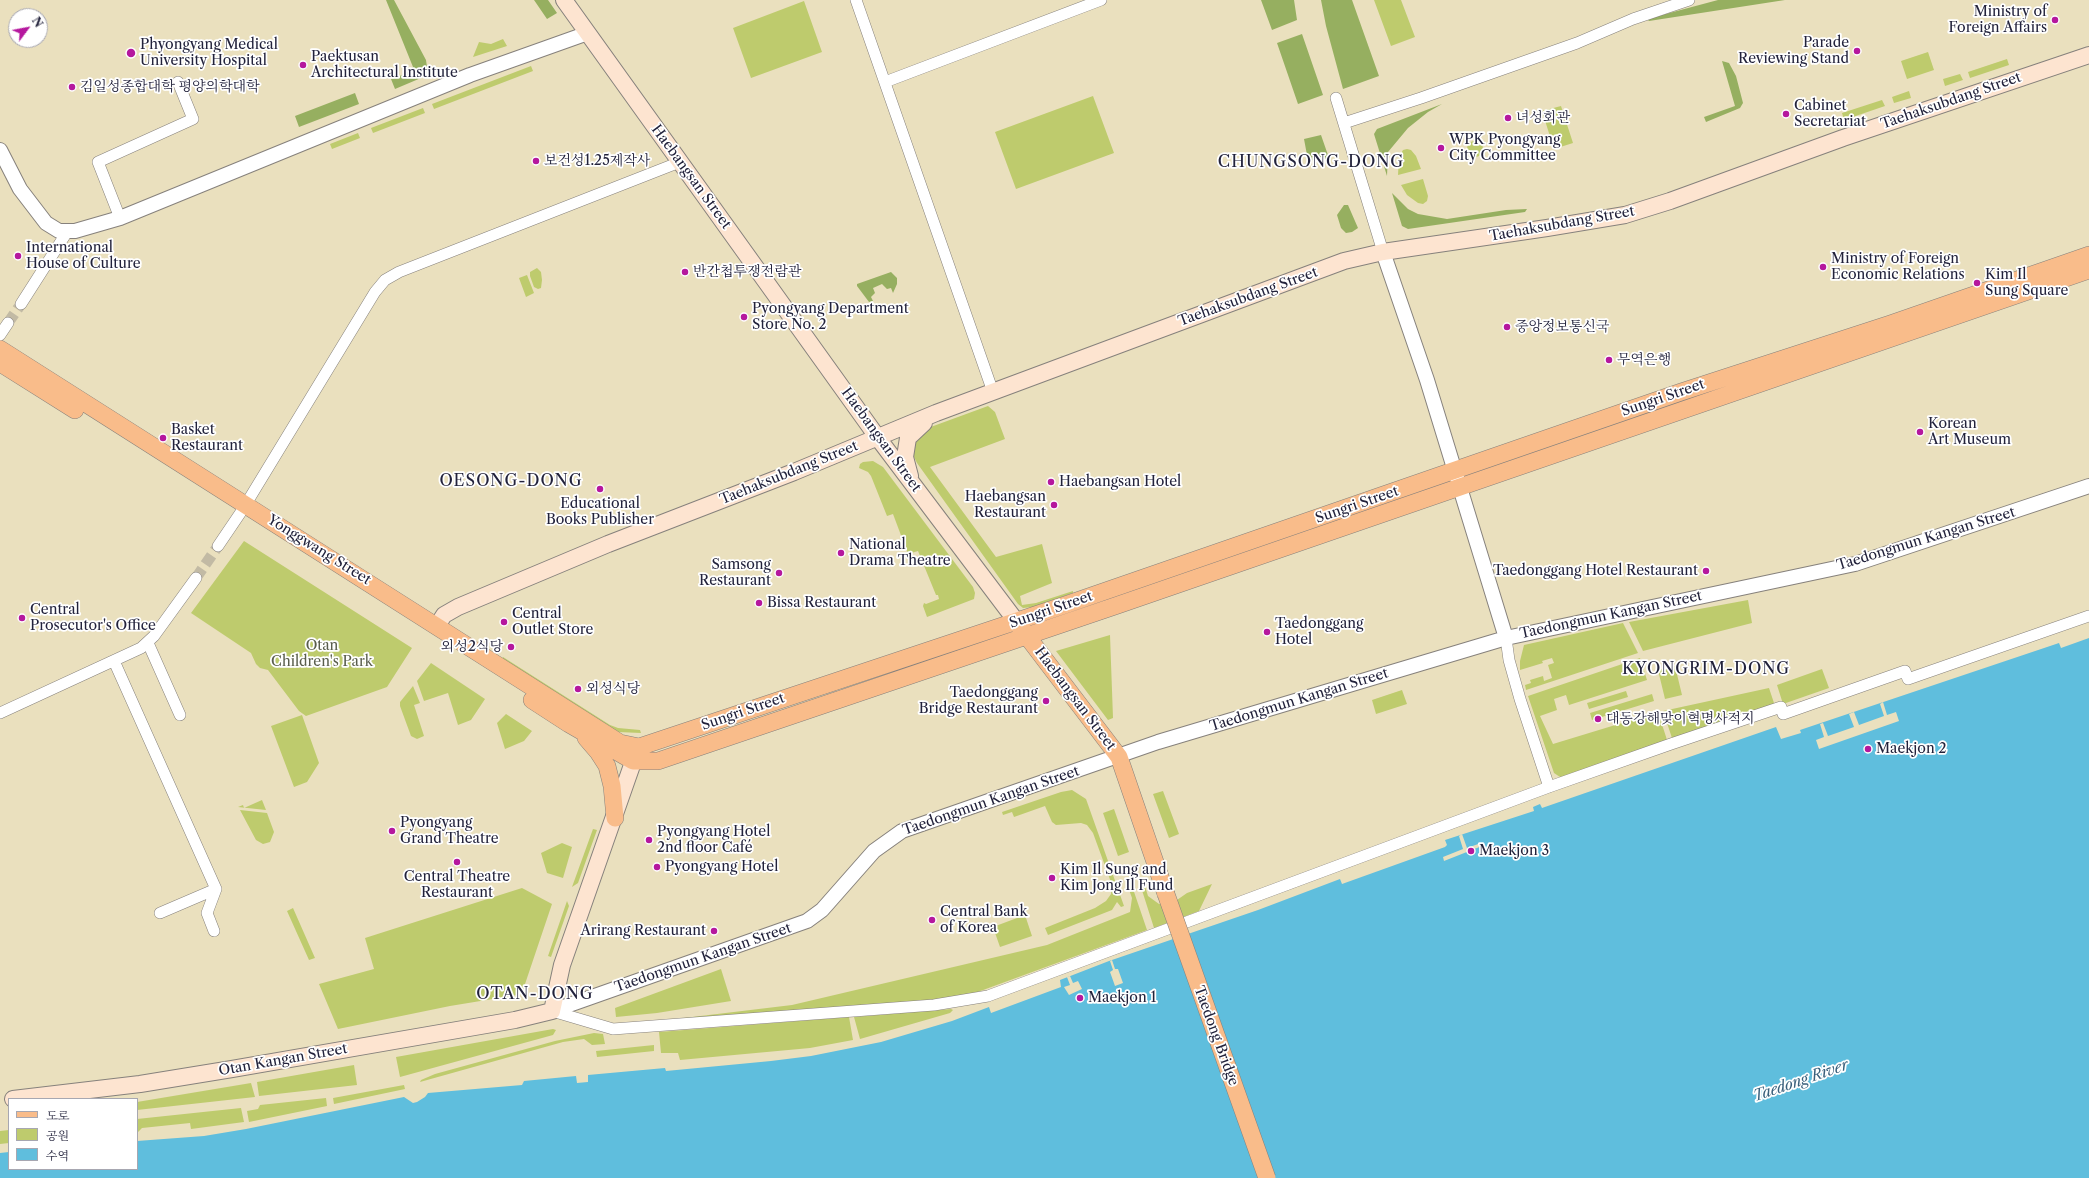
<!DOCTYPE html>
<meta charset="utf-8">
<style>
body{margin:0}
#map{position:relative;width:2089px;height:1178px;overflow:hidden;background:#eae0be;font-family:"Libre Caslon Text","Noto Serif KR",serif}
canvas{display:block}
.legend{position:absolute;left:8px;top:1098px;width:130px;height:72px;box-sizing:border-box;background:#fff;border:1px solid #a7a7b1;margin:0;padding:5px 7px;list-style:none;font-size:12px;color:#22223b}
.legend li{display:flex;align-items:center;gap:8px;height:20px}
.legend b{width:20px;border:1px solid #a7a7b1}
.north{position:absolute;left:8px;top:8px;width:40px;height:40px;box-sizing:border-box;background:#fff;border:1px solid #a7a7b1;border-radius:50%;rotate:58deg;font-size:11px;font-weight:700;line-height:16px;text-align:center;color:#22223b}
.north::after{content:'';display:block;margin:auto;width:14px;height:18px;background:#b5179e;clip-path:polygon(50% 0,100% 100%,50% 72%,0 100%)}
</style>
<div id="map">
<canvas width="2089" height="1178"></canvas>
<ul class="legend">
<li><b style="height:5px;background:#f9bc8a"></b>도로</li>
<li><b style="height:11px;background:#becb6d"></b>공원</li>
<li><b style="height:11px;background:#5fbedd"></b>수역</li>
</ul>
<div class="north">N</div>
</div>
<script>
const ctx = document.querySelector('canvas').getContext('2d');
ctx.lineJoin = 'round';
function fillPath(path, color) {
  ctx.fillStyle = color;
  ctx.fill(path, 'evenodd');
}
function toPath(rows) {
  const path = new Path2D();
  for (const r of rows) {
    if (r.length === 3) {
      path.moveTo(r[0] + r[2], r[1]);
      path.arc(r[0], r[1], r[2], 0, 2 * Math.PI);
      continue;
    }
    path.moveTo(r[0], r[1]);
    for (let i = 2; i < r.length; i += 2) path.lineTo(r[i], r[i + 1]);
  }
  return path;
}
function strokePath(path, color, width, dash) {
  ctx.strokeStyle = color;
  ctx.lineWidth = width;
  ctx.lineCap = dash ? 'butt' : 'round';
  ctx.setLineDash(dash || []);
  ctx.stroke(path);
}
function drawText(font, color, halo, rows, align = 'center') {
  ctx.font = font + ' "Libre Caslon Text","Noto Serif KR",serif';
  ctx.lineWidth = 3.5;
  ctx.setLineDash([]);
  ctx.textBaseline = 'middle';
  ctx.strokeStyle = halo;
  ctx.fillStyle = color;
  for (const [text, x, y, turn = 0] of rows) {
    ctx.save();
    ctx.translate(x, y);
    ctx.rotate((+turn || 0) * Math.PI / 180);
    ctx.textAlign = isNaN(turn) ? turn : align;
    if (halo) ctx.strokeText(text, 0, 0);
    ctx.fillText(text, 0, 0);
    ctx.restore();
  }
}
fillPath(toPath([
 [1374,0,1401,0,1415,37,1391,46],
 [804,1,822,52,751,78,733,28],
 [503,39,507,46,473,57,479,42,491,44],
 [1928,52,1934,70,1907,79,1901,61],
 [2007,59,2009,65,1970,78,1968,72],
 [531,66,533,71,434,109,432,104],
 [1960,74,1963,80,1945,86,1943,79],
 [1909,91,1911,98,1894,103,1892,97],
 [1093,96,1114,153,1016,189,995,132],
 [1882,100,1885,106,1844,120,1842,113],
 [1561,106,1573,143,1554,149,1542,111],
 [423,108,425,113,373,133,371,128],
 [358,133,360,138,332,149,330,144],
 [1475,149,8],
 [1407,149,1411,150,1416,156,1421,169,1398,175,1399,157,1403,150],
 [1423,179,1428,196,1427,201,1423,204,1418,203,1407,195,1401,185],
 [537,268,541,272,542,280,541,288,538,289,534,287,530,276,530,272],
 [527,275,534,293,526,297,519,278],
 [988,406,995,412,1005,439,930,467,996,557,1042,544,1052,583,1020,596,1022,605,1036,603,1073,591,1073,593,1033,607,1023,608,1018,604,917,463,912,453,913,439,928,428],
 [873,461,883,467,973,587,975,593,974,599,927,617,923,606,924,603,926,604,939,599,938,595,936,595,918,551,908,554,893,514,887,516,871,476,868,472,859,468,860,464,863,462],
 [244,541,412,648,387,687,306,716,299,711,268,670,260,668,256,664,251,653,191,613],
 [1748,600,1752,623,1643,651,1629,622],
 [1623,623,1638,653,1526,690,1525,685,1531,683,1530,680,1543,676,1544,681,1552,678,1548,665,1554,663,1552,658,1542,661,1543,663,1520,670,1520,661,1524,645],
 [1110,635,1113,718,1108,720,1056,651],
 [503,657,610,725,618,728,640,730,641,733,618,732,608,727,501,660],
 [1640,658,1647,680,1569,705,1566,695,1554,699,1557,710,1540,716,1553,744,1658,712,1668,743,1564,778,1560,777,1554,773,1528,696],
 [431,663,485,699,471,720,458,725,448,693,424,701,417,681],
 [1675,666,1682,695,1665,699,1658,670],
 [1822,669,1829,688,1783,704,1777,685],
 [413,686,420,703,414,705,424,736,417,739,411,736,400,706,400,702],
 [1769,688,1775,706,1673,741,1663,711],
 [1402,690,1407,704,1376,714,1372,700],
 [1626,691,1628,697,1589,709,1587,703],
 [1652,694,1654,701,1592,720,1590,713],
 [506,714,532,731,524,741,505,749,497,723],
 [302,715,319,763,307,782,294,787,271,726],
 [1072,790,1086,799,1124,906,1121,907,1117,902,1112,910,1048,935,1045,928,1095,908,1106,901,1111,894,1112,885,1093,833,1087,825,1081,823,1056,825,1052,822,1045,806,1014,817,1012,812,1003,815,1002,812,1061,792],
 [1163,791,1179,834,1169,838,1153,794],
 [262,800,266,810,238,807,243,805,244,808],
 [1114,809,1129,852,1118,856,1103,813],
 [240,810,267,813,274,832,270,842,263,844,256,840],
 [593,829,597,830,578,883,572,887],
 [562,843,572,847,563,878,547,873,541,853],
 [1131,883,1147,930,964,997,931,1001,634,1024,792,1005,1047,945,1130,912,1132,898,1127,884],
 [1144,883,1148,896,1159,904,1177,900,1187,893,1212,884,1199,911,1154,928,1140,884],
 [522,888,552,904,524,987,517,995,450,1006,338,1029,319,984,374,969,365,938],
 [567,901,569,906,551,957,548,956],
 [293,908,315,958,309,960,287,911],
 [1025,915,1032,936,1000,947,993,927],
 [721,969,731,1001,657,1013,616,1017,615,1008],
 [951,1009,953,1010,950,1013,860,1039,854,1017],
 [849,1017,853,1040,810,1048,680,1060,678,1053,661,1053,659,1032],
 [553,1029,556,1030,553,1035,400,1077,396,1057],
 [594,1033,603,1034,605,1044,592,1045,584,1039,563,1042,420,1082,421,1080,435,1074,555,1041],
 [654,1045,654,1051,597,1057,596,1051],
 [354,1065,357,1085,259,1096,257,1082],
 [251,1083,255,1097,137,1110,137,1102],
 [404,1085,405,1089,334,1104,333,1098],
 [326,1098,327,1106,249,1122,247,1111,258,1109,260,1105],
 [241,1108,244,1122,191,1129,190,1123,142,1128,137,1133,137,1119],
 [9,1130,9,1143,0,1144,0,1131]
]), '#becb6d');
fillPath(toPath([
 [386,0,394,0,426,60,427,67,425,74,421,78,395,89,391,79,405,74,413,67],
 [534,0,548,0,557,13,547,19],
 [1261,0,1294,0,1297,20,1272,30],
 [1321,0,1352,0,1379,76,1343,89,1326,26],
 [1718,0,1785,0,1649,21,1647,19],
 [1302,34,1323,95,1298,104,1277,43],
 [1722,61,1729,63,1736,76,1743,103,1740,108,1706,122,1704,117,1735,106],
 [355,93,359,104,299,127,295,116],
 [1442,104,1428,112,1408,128,1388,152,1387,176,1374,134,1377,129],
 [1321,135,1329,158,1317,161,1311,160,1307,155,1304,139],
 [1392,193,1408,209,1418,214,1447,219,1506,210,1527,209,1525,212,1408,229,1402,226],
 [1344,205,1348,205,1358,228,1352,232,1346,233,1341,228,1337,215],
 [891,272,897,278,897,284,893,293,891,288,887,289,882,284,873,288,875,293,871,297,873,301,869,302,857,286,857,284]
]), '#96af60');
fillPath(toPath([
 [2089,638,2089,1178,0,1178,0,1153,9,1152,9,1169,137,1169,137,1141,204,1136,246,1129,404,1097,413,1103,417,1102,425,1097,428,1093,522,1085,524,1081,576,1076,577,1083,588,1082,588,1075,665,1068,666,1071,771,1061,811,1056,881,1042,952,1021,989,1007,991,1013,1061,987,1060,980,1109,961,1258,910,1340,879,1342,884,1445,847,1447,845,1445,840,1534,811,1533,807,1540,804,1542,808,1776,727,1781,739,1801,733,1800,730,2059,643,2061,648]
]), '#5fbedd');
fillPath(toPath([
 [1883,702,1887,715,1896,712,1899,721,1819,749,1816,740,1824,737,1820,724,1823,723,1828,736,1854,727,1849,714,1854,712,1859,725,1884,716,1880,704],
 [1462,834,1467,848,1481,843,1482,846,1444,861,1443,857,1463,849,1459,836],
 [1112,960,1115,969,1118,969,1123,983,1115,986,1110,972,1113,970,1110,961],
 [1070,976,1073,983,1078,981,1082,989,1069,995,1064,987,1070,985,1067,977]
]), '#eae0be');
strokePath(toPath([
 [8,323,21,304],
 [196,578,218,546]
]), '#c2baa4', 11, [11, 5.5]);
const minor = toPath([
 [856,0,993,392],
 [885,82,1101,0],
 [1336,98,1383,252],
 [1344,123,1421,98,1577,43,1633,19,1689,0],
 [120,218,98,162,193,119,178,82],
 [21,304,67,232],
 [0,335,8,323],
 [246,504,375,292,385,280,399,272,680,162],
 [218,546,241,512],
 [1506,638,1509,660,1520,699,1549,787],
 [148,643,180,715],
 [114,661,216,889,207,913,214,931],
 [0,713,141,648,154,636,196,578],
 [160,913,216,889],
 [552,1011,613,1029,934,1005,988,996,1549,787,1671,744,1781,707,1783,714,1905,671,1908,679,2089,616]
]);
const tertiary = toPath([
 [0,150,20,189,46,223,59,231,75,231,120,218,470,75,588,33],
 [1383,252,1427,380,1506,638],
 [552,1011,807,921,822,910,874,851,902,831,1158,742,1506,638,1855,564,2089,486]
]);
const secondary = toPath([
 [564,0,878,438,1016,621],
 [910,476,905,457,908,438,924,423],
 [437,626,444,615,458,607,608,544,794,472,936,413,1344,261,1383,252,1547,228,1625,215,1670,201,1843,138,2089,55],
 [13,1099,140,1084,232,1069,515,1020,552,1011,562,965,638,748]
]);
const primary = toPath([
 [0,349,620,743,639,747,1065,605,1681,392,1890,324,2089,255],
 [0,363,75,410],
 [1020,627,1119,757,1166,894],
 [532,700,569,724,633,761,658,761,1115,606,2089,270],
 [586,738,598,752,607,766,612,786,615,818]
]);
strokePath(minor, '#86817c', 12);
strokePath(tertiary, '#86817c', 16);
strokePath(secondary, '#86817c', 18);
strokePath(primary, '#86817c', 18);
strokePath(minor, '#fff', 11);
strokePath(tertiary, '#fff', 14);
strokePath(secondary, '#fde4d0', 16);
strokePath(primary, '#f9bc8a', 17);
const primaryBridge = toPath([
 [1166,894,1267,1178]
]);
strokePath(primaryBridge, '#86817c', 18, []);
strokePath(primaryBridge, '#f9bc8a', 17);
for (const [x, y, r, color] of [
 [2055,20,4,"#b5179e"],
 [1857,51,4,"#b5179e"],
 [131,53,5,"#b5179e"],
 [303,65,4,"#b5179e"],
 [72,87,4,"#b5179e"],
 [1786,114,4,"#b5179e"],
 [1508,118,4,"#b5179e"],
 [1441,148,4,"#b5179e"],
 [536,161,4,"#b5179e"],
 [18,256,4,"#b5179e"],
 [1823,267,4,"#b5179e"],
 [685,272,4,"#b5179e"],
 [1977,283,4,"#b5179e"],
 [744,317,4,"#b5179e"],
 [1507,327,4,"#b5179e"],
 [1609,360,4,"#b5179e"],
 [1920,432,4,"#b5179e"],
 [163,438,4,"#b5179e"],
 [1051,482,4,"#b5179e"],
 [600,489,4,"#b5179e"],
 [1054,505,4,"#b5179e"],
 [841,553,4,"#b5179e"],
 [1706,571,4,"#b5179e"],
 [779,573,4,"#b5179e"],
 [759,603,4,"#b5179e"],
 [22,618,4,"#b5179e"],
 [504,622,4,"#b5179e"],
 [1267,632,4,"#b5179e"],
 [511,647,4,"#b5179e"],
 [578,689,4,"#b5179e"],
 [1046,701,4,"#b5179e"],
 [1598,719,4,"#b5179e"],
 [1868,749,4,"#b5179e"],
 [392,831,4,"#b5179e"],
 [649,840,4,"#b5179e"],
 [1471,851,4,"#b5179e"],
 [457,862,4,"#b5179e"],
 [657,867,4,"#b5179e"],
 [1052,878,4,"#b5179e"],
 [932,920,4,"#b5179e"],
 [714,931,4,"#b5179e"],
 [1080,998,4,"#b5179e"]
]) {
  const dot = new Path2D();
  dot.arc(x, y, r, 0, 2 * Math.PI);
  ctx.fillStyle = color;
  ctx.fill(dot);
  strokePath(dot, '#fff', 1.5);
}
drawText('14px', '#22223b', '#fff', [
 ["Ministry of",2047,12,"right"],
 ["Foreign Affairs",2047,28,"right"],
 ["Parade",1849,43,"right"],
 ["Reviewing Stand",1849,59,"right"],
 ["Phyongyang Medical",140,45],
 ["University Hospital",140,61],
 ["Paektusan",311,57],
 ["Architectural Institute",311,73],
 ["김일성종합대학 평양의학대학",80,87],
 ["Cabinet",1794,106],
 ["Secretariat",1794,122],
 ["녀성회관",1516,118],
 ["WPK Pyongyang",1449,140],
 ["City Committee",1449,156],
 ["보건성1.25제작사",544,161],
 ["International",26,248],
 ["House of Culture",26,264],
 ["Ministry of Foreign",1831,259],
 ["Economic Relations",1831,275],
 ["반간첩투쟁전람관",693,272],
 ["Kim Il",1985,275],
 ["Sung Square",1985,291],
 ["Pyongyang Department",752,309],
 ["Store No. 2",752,325],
 ["중앙정보통신국",1515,327],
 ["무역은행",1617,360],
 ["Korean",1928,424],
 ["Art Museum",1928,440],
 ["Basket",171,430],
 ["Restaurant",171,446],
 ["Haebangsan Hotel",1059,482],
 ["Haebangsan",1046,497,"right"],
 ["Restaurant",1046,513,"right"],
 ["Educational",600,504,"center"],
 ["Books Publisher",600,520,"center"],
 ["National",849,545],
 ["Drama Theatre",849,561],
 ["Samsong",771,565,"right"],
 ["Restaurant",771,581,"right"],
 ["Taedonggang Hotel Restaurant",1698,571,"right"],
 ["Bissa Restaurant",767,603],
 ["Central",30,610],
 ["Prosecutor's Office",30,626],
 ["Central",512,614],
 ["Outlet Store",512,630],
 ["Taedonggang",1275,624],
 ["Hotel",1275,640],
 ["외성2식당",503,647,"right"],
 ["외성식당",586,689],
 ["Taedonggang",1038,693,"right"],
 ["Bridge Restaurant",1038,709,"right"],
 ["대동강해맞이혁명사적지",1606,719],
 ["Maekjon 2",1876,749],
 ["Pyongyang",400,823],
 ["Grand Theatre",400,839],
 ["Pyongyang Hotel",657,832],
 ["2nd floor Café",657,848],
 ["Maekjon 3",1479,851],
 ["Pyongyang Hotel",665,867],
 ["Kim Il Sung and",1060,870],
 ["Kim Jong Il Fund",1060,886],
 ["Central Theatre",457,877,"center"],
 ["Restaurant",457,893,"center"],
 ["Central Bank",940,912],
 ["of Korea",940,928],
 ["Arirang Restaurant",706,931,"right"],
 ["Maekjon 1",1088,998]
], 'left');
drawText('14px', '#22223b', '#fff', [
 ["Taehaksubdang Street",1951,101,-19],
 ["Haebangsan Street",691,177,54],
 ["Taehaksubdang Street",1562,224,-10],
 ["Taehaksubdang Street",1248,297,-20],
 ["Sungri Street",1663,398,-19],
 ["Haebangsan Street",881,440,54],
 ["Taehaksubdang Street",789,473,-22],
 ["Sungri Street",1357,505,-19],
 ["Taedongmun Kangan Street",1926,539,-17],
 ["Yonggwang Street",319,550,32],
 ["Sungri Street",1051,610,-19],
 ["Taedongmun Kangan Street",1611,615,-12],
 ["Haebangsan Street",1075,699,53],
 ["Taedongmun Kangan Street",1299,700,-17],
 ["Sungri Street",743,712,-19],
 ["Taedongmun Kangan Street",991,801,-19],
 ["Taedongmun Kangan Street",703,958,-19],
 ["Taedong Bridge",1216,1036,70],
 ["Otan Kangan Street",283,1060,-10]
]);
drawText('14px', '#595d4c', '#fff', [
 ["Otan",322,646],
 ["Children's Park",322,662]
]);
drawText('italic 15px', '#3a607c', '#fff', [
 ["Taedong River",1801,1081,-19]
]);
ctx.letterSpacing = '1px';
drawText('16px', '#22223b', '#fff', [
 ["CHUNGSONG-DONG",1311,162],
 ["OESONG-DONG",511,481],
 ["KYONGRIM-DONG",1706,669],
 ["OTAN-DONG",535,994]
]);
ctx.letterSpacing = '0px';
</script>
